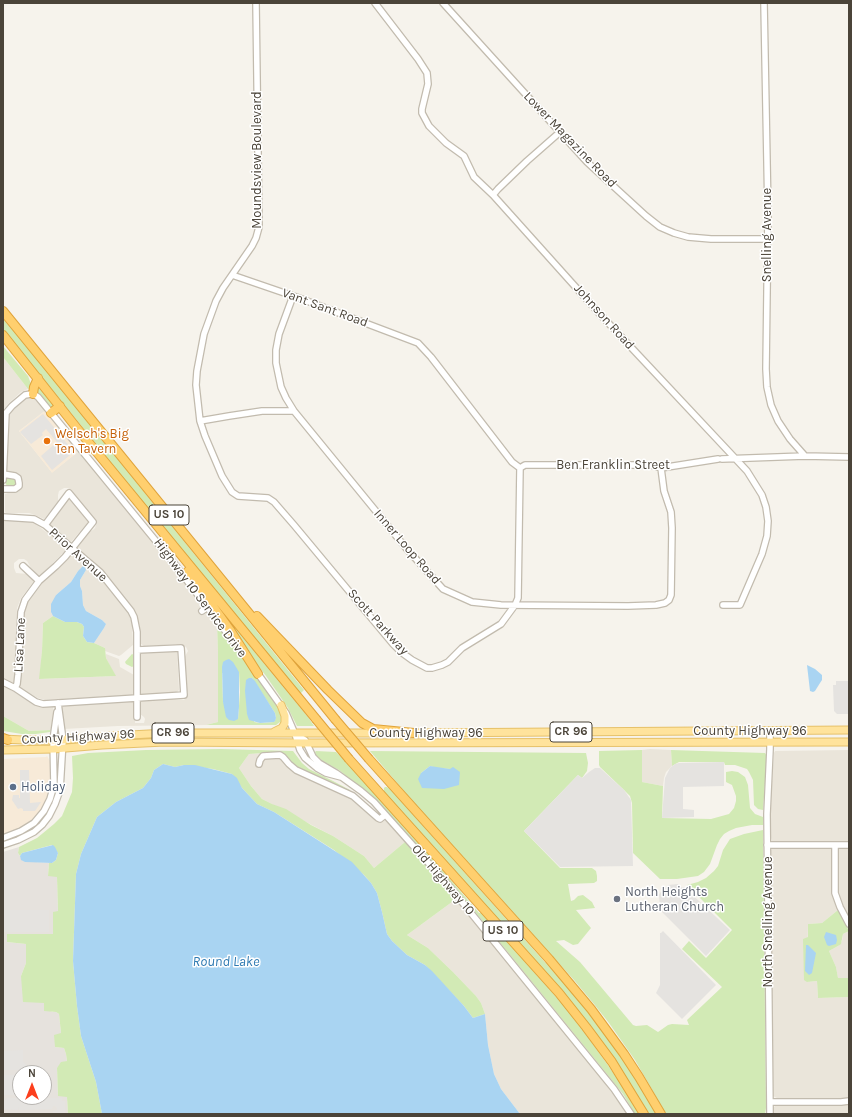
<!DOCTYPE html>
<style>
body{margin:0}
#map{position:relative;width:852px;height:1117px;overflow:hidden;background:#f6f3ec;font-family:Karla,sans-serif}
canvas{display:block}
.frame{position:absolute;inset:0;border:4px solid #4b4439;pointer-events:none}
.north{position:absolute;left:12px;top:1065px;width:40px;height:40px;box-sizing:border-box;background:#fff;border:1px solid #b7b4b0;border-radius:50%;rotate:0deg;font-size:11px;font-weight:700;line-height:16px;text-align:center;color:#4b4439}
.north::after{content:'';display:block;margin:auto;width:14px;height:18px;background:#fc3f1d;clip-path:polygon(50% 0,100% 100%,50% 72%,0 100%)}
</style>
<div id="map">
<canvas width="852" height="1117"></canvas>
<div class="frame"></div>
<div class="north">N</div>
</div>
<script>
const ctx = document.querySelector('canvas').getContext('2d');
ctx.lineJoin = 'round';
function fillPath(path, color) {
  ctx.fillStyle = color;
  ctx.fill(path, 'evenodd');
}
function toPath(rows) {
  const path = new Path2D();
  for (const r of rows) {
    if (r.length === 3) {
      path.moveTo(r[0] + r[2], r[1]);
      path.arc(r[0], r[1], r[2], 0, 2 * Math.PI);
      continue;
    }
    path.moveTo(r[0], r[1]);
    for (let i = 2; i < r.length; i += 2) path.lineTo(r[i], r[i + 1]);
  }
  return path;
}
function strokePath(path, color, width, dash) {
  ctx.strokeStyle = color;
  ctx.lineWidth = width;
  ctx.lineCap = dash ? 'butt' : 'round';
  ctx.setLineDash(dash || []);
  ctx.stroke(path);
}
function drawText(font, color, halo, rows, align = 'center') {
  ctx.font = font + ' Karla,sans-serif';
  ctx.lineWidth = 3;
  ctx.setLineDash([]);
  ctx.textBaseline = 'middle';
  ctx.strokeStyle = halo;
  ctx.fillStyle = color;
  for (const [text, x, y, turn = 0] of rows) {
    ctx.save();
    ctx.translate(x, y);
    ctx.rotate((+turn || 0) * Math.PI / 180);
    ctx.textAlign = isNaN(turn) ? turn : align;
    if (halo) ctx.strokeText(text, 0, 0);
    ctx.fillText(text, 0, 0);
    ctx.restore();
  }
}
fillPath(toPath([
 [3,357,28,389,21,392,9,403,3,410],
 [29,396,35,397,46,410,19,431,52,472,79,451,165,555,217,622,218,653,218,722,206,725,118,726,64,729,61,708,63,705,135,701,135,723,144,723,145,719,144,717,140,714,139,701,171,699,184,700,188,696,188,693,185,686,184,658,188,651,186,647,180,644,144,646,141,644,139,623,133,608,103,571,89,557,77,548,77,545,88,532,93,530,95,528,97,522,69,488,64,488,59,491,58,495,58,502,44,519,35,515,29,513,6,513,5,512,5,494,8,493,14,493,18,492,21,488,23,483,21,478,18,474,8,472,6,469,9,416,13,407],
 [68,499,72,499,89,521,71,542,49,524,49,523],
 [3,520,29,521,33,522,67,548,66,550,41,575,38,575,31,568,27,561,24,559,19,559,14,563,14,568,16,573,28,574,34,581,21,598,17,608,15,680,12,683,3,678],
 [71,553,74,553,97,574,128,612,132,622,133,645,121,655,119,656,105,651,105,648,94,643,104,628,106,624,102,620,86,611,83,605,82,591,80,586,80,580,86,570,78,571,71,582,56,595,51,612,53,616,43,623,42,651,40,679,115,676,106,658,106,654,119,659,120,667,134,675,134,692,132,695,45,700,38,698,20,688,19,686,21,678,22,615,25,605,32,593,61,564],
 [176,651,177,651,179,690,176,693,141,694,141,653,142,652],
 [3,685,33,704,37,705,51,706,53,707,54,718,51,730,29,731,3,716],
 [650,749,671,750,672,766,666,772,664,778,663,786,642,782,642,750],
 [849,750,849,841,772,841,771,838,771,796,774,753,775,751],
 [279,752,284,761,353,799,380,823,385,820,405,842,374,868,364,856,333,836,262,799,251,786,239,768,249,754],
 [774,847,828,847,832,850,832,893,838,910,822,923,808,924,807,982,817,981,818,998,849,997,849,1098,777,1098,773,1096,771,850],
 [842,847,849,847,849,918,842,904,839,892,838,851,839,849],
 [456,899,596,1071,627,1114,520,1114,501,1089,494,1074,488,1045,485,1014,481,1003,476,996,453,972,428,948,407,935],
 [849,931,849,978,838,978,836,967,829,951,838,946,842,941,843,934],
 [849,1104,849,1114,773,1114,773,1108,776,1105]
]), '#eae5da');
fillPath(toPath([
 [46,410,79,451,52,473,19,431],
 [47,756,50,761,52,777,50,794,44,807,33,820,29,823,23,827,3,836,3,759,46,757]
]), '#f7ead8');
fillPath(toPath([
 [19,847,18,853,23,861,49,863,48,876,57,876,58,912,53,912,53,934,7,934,7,942,26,944,26,963,21,976,52,1012,56,1012,59,1014,61,1033,55,1047,64,1048,66,1054,67,1061,57,1068,58,1096,67,1096,68,1114,3,1114,3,852],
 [20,1073,44,1073,44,1097,20,1097]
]), '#e6e2dd');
fillPath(toPath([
 [3,317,304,690,300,694,147,507,3,329],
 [3,346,28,376,31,384,31,388,28,389,3,357],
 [38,386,55,408,52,409,49,408,37,391],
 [11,482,5.5],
 [221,611,308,717,314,726,297,726,288,708,266,676,252,658],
 [53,616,65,622,77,622,82,624,84,627,83,636,87,642,94,643,105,648,106,658,116,676,39,679,42,651,43,623],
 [217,622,279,709,283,719,281,723,280,722,276,725,206,725,218,722,218,653],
 [239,672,240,692,238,719,223,702,222,673],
 [252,678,275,713,276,718,274,722,260,723,254,722],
 [132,654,134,655,134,666,132,667,126,664,125,662],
 [3,716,29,731,51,730,50,732,36,734,22,734,3,731],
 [221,749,293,751,302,763,309,769,333,781,350,790,349,791,298,768,291,763,286,755,279,752,263,753,249,754,239,768,251,786,262,799,272,804,286,809,311,825,333,836,364,856,374,868,405,842,456,899,407,935,428,948,453,972,476,996,481,1003,485,1014,473,1018,464,1006,425,965,407,955,392,941,387,934,382,912,377,893,371,883,364,875,334,850,274,812,257,804,242,788,232,774,213,769,184,765,175,767,163,764,154,770,151,778,143,788,116,802,97,817,81,854,76,874,73,961,77,1006,81,1036,96,1082,102,1114,68,1114,67,1097,58,1096,57,1068,61,1062,67,1061,66,1054,64,1048,55,1047,54,1035,61,1033,59,1014,56,1012,44,1011,44,1003,23,1002,21,976,26,963,26,944,7,942,7,934,53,934,53,912,58,911,57,877,48,876,49,863,52,863,56,860,58,853,52,845,22,853,20,856,18,853,19,847,37,838,54,824,62,816,72,792,73,778,72,756,88,753,146,750],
 [642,750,642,782,663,786,662,818,711,819,729,814,734,808,736,801,736,796,732,785,726,782,726,772,732,771,738,772,745,777,748,785,750,808,755,814,763,817,763,825,752,825,736,828,729,831,724,834,720,839,717,845,710,864,704,872,698,876,677,879,660,879,633,853,632,803,630,796,624,790,600,767,599,765,599,751],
 [671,750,765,753,767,756,763,810,758,809,754,805,753,780,749,772,747,769,735,765,725,765,724,762,679,762,672,766],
 [316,751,336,752,347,762,444,872,479,913,482,913,536,974,565,1007,588,1037,619,1081,639,1114,635,1114,623,1094,602,1068,476,913,435,865,376,800,339,770,321,760,316,755,315,752],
 [370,751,586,753,588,763,587,771,582,778,578,775,524,831,560,868,592,868,596,871,597,876,597,881,594,883,568,884,571,901,574,900,578,896,583,895,592,902,595,908,576,910,591,928,578,944,573,945,564,940,556,941,580,962,633,1025,636,1026,647,1025,658,1032,668,1025,672,1024,689,1025,687,1020,722,987,682,949,689,941,706,958,732,930,687,885,698,882,706,878,714,871,718,866,723,850,730,839,744,834,763,830,766,1108,765,1114,666,1114,635,1060,609,1023,594,1004,574,980,409,797],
 [430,766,437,768,450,769,421,773],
 [385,787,387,787,390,789,585,1007,612,1043,630,1070,656,1114,648,1114,623,1072,586,1020,553,980,384,792,384,788],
 [838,910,849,931,843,934,841,944,838,946,829,951,836,967,838,978,849,978,849,997,818,998,817,981,807,982,804,980,803,939,808,937,808,924,822,923]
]), '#d2eab5');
fillPath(toPath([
 [43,414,70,447,66,451,70,455,52,470,41,456,57,442,46,429,42,433,43,435,31,444,20,432],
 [836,681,849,681,849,714,837,714,834,711,833,685,836,685],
 [724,762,724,786,683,787,683,809,694,810,694,817,662,818,665,778,670,768,675,764,679,763],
 [595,768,600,768,624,790,631,800,633,866,560,867,524,831,578,775,582,778,589,772],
 [20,770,29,770,30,803,41,802,35,811,23,811,23,809,21,808,18,809,12,800,13,795,19,795,19,798,20,798],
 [678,884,682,888,684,887,730,930,706,956,662,912,663,910,663,908,661,907,660,908,659,895,660,893,668,885],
 [3,910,49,910,49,932,3,932],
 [663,931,716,985,682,1019,656,993,660,985,660,933,661,933],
 [23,1050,23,1061,29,1068,27,1070,3,1070,3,1051],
 [3,1075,20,1075,20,1095,3,1095],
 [3,1098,4,1098,5,1101,7,1098,30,1098,31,1101,32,1098,62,1098,62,1101,65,1101,65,1114,53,1114,53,1111,57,1110,57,1108,55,1106,53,1106,52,1109,19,1110,19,1107,18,1110,3,1109]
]), '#e5e3e0');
fillPath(toPath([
 [84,565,86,570,80,580,80,586,82,591,83,605,86,611,102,620,106,624,104,628,94,643,87,642,83,636,84,627,82,624,77,622,65,622,53,616,51,612,51,604,56,595,71,582,78,571],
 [229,659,233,662,239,672,239,707,238,719,234,721,229,720,226,717,223,702,222,667,223,662,226,660],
 [807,665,815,669,822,675,822,680,820,683,815,691,813,692,810,691],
 [249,678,252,678,255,681,275,713,276,718,275,721,274,722,260,723,249,720,247,714,245,691,246,680],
 [163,764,175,767,184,765,195,765,232,774,237,778,242,788,257,804,274,812,352,862,371,883,377,893,382,912,387,934,392,941,407,955,425,965,432,971,464,1006,473,1018,485,1014,488,1045,494,1074,501,1089,520,1114,102,1114,96,1082,81,1036,77,1006,73,961,76,874,81,854,97,817,116,802,143,788,151,778,154,770],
 [430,766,450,769,453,767,460,772,459,785,444,789,422,788,418,779,421,773],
 [53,845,55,847,58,853,56,860,52,863,25,862,21,860,20,856,22,853],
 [826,932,836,935,837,940,836,944,829,946,827,945,824,937],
 [806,945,808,945,816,953,812,973,809,975,805,971]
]), '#a9d4f2');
const minor = toPath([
 [256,3,259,227,256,238,252,246,223,288,216,301,204,334,197,371,196,385,200,421,205,436,222,476,232,492,238,496,268,498,274,502,294,525,393,644,401,652,412,660,427,668,432,668,442,665,448,662,462,648,501,624,515,605,518,598,520,468],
 [375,3,418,59,427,73,428,84,422,109,422,113,429,126,446,143,464,156,474,177,493,195,598,312,747,471,762,495,766,507,768,521,767,536,762,554,740,605,723,605],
 [443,3,587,162,646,216,660,227,674,233,688,237,711,239,767,239],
 [764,3,768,215,766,369,767,387,771,405,778,421,790,439,805,456],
 [493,195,498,189,527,161,560,132],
 [232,275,299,298,418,343,431,357,512,462,520,468,525,465,651,465,661,468,718,459],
 [293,296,279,334,276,350,276,363,281,387,286,398,294,411],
 [200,421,229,416,262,411,294,411,406,548,443,589,472,602,501,605,628,606,656,605,665,603,669,600,671,595,672,528,671,512,664,491,661,468],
 [722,459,805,456,849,457],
 [3,480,6,413,12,406,25,395,31,394,35,395,38,397,173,562,233,641],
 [3,489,15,489,19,486,19,483,18,478,15,476,3,474],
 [3,517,34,519,45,525,100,572,131,611,134,617,137,632,137,717],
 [23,566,39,581],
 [202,611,207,607],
 [256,671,286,713,295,734,300,750,305,758,317,768,326,773,341,777],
 [3,682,15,688,36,702,43,704,184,695,181,648,137,650],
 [15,688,17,684,18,675,21,612,25,600,39,581,56,566,65,557,93,522,69,493,45,525],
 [295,734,305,740,313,757,319,763,336,773,361,791,374,802,449,886,614,1089,631,1114],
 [259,764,260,760,263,756,280,755,283,757,289,764,296,770,353,796,378,818,380,819,385,815],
 [3,838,21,831,34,823,44,811,50,799,54,785,53,740,57,712],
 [3,845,18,840,34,832,42,825,49,816,55,804,60,790,63,740,58,703],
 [767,845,849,845],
 [835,845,835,893,840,907,849,924],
 [770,1102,841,1102,849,1101],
 [770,1114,767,814,770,749,770,730]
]);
const major = toPath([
 [274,732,282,728,285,723,285,716,281,705],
 [409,733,849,730],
 [3,739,23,740,63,740,93,737,167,733,380,733],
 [3,750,54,749,102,745,165,742,307,743,849,742]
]);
const highway = toPath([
 [3,311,335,719],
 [3,335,76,427,316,719],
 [33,394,34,387,38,378],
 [51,413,60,406],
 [188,571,230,630,258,674],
 [257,616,328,690,362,723,373,729,414,733],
 [3,738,8,740],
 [349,759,559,993,586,1027,612,1062,644,1114],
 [369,759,549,959,591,1009,624,1054,639,1077,661,1114]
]);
strokePath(minor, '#c2bbae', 8);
strokePath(major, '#e6c16a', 9);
strokePath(highway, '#e0a43c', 10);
strokePath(minor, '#fff', 5.5);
strokePath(major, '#ffe39c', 7);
strokePath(highway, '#ffcf6e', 8);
const highwayBridge = toPath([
 [316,719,349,759],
 [335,719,369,759]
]);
strokePath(highwayBridge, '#e0a43c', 10, []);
strokePath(highwayBridge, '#ffcf6e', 8);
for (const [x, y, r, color] of [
 [47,441,4,"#e8710a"],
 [13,787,4,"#5c6f8a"],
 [617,899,4,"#6b7280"]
]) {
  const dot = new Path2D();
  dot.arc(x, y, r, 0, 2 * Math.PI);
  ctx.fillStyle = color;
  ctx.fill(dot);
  strokePath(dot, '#fff', 1.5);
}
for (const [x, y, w] of [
 [169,515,40],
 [571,732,42],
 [173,733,42],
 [503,931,40]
]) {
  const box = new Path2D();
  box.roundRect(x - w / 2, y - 10, w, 20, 3);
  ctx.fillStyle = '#fff';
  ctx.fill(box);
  strokePath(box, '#4b4439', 1);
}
drawText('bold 12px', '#4b4439', null, [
 ["US 10",169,515],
 ["CR 96",571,732],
 ["CR 96",173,733],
 ["US 10",503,931]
]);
drawText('13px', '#4b4439', '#fff', [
 ["Lower Magazine Road",570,140,46],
 ["Moundsview Boulevard",257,160,-90],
 ["Snelling Avenue",767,235,-90],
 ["Vant Sant Road",325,308,20],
 ["Johnson Road",604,317,48],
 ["Ben Franklin Street",613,465],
 ["Inner Loop Road",407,547,49],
 ["Prior Avenue",78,555,42],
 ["Highway 10 Service Drive",200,598,53],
 ["Scott Parkway",378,622,48],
 ["Lisa Lane",20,645,-87],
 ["County Highway 96",750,731],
 ["County Highway 96",426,733],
 ["County Highway 96",78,737,-3],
 ["Old Highway 10",443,880,49],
 ["North Snelling Avenue",768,922,-90]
]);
drawText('13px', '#c56008', '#fff', [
 ["Welsch's Big",55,434],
 ["Ten Tavern",55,449]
], 'left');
drawText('13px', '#4e5e75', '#fff', [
 ["Holiday",21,787]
], 'left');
drawText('13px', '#5b616d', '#fff', [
 ["North Heights",625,892],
 ["Lutheran Church",625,907]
], 'left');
drawText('italic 14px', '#2e7ab2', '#fff', [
 ["Round Lake",226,962]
]);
</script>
